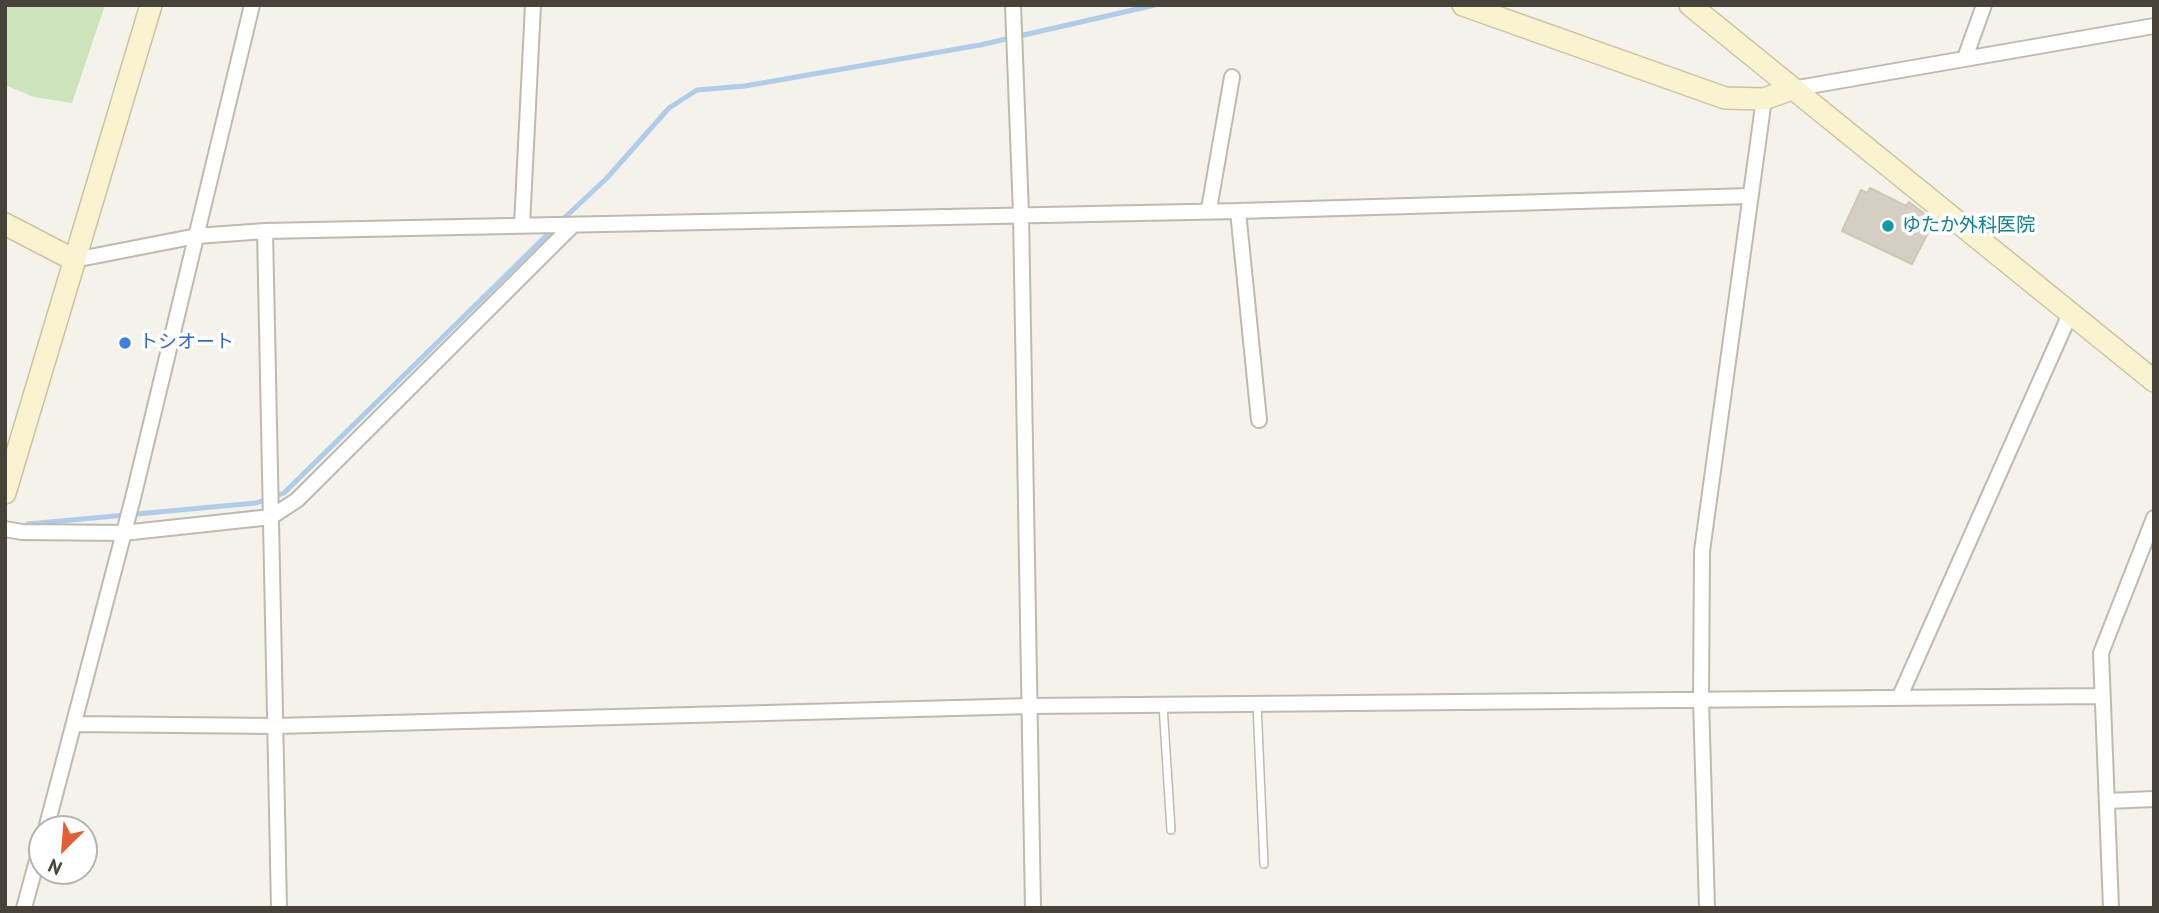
<!DOCTYPE html>
<meta charset="utf-8">
<style>
body{margin:0}
#map{position:relative;width:2159px;height:913px;overflow:hidden;background:#f4f2eb;font-family:"PT Sans",sans-serif}
canvas{display:block}
.frame{position:absolute;inset:0;border:7px solid #48433a;pointer-events:none}
.north{position:absolute;left:28px;top:815px;width:70px;height:70px;box-sizing:border-box;background:#fff;border:2px solid #b6b4b0;border-radius:50%;rotate:205deg;font-size:19px;font-weight:700;line-height:28px;text-align:center;color:#48433a}
.north::after{content:'';display:block;margin:auto;width:24px;height:32px;background:#e25e34;clip-path:polygon(50% 0,100% 100%,50% 72%,0 100%)}
</style>
<div id="map">
<canvas width="2159" height="913"></canvas>
<div class="frame"></div>
<div class="north">N</div>
</div>
<script>
const ctx = document.querySelector('canvas').getContext('2d');
ctx.lineJoin = 'round';
function fillPath(path, color) {
  ctx.fillStyle = color;
  ctx.fill(path, 'evenodd');
}
function toPath(rows) {
  const path = new Path2D();
  for (const r of rows) {
    path.moveTo(r[0], r[1]);
    for (let i = 2; i < r.length; i += 2) path.lineTo(r[i], r[i + 1]);
  }
  return path;
}
function strokePath(path, color, width, dash) {
  ctx.strokeStyle = color;
  ctx.lineWidth = width;
  ctx.lineCap = dash ? 'butt' : 'round';
  ctx.setLineDash(dash || []);
  ctx.stroke(path);
}
function drawText(font, color, halo, rows, align = 'center') {
  ctx.font = font + ' "PT Sans","Noto Sans JP",sans-serif';
  ctx.lineWidth = 7;
  ctx.setLineDash([]);
  ctx.textBaseline = 'middle';
  ctx.strokeStyle = halo;
  ctx.fillStyle = color;
  for (const [text, x, y, turn = 0] of rows) {
    ctx.save();
    ctx.translate(x, y);
    ctx.rotate((+turn || 0) * Math.PI / 180);
    ctx.textAlign = isNaN(turn) ? turn : align;
    if (halo) ctx.strokeText(text, 0, 0);
    ctx.fillText(text, 0, 0);
    ctx.restore();
  }
}
fillPath(toPath([
 [5,5,105,5,72,103,34,97,5,85]
]), '#cde3b9');
strokePath(toPath([
 [561,221,607,178,669,108,697,90,745,86,980,45,1155,5],
 [28,524,256,503,284,493,554,228]
]), '#afcce9', 5);
const building = toPath([
 [1870,188,1906,206,1909,202,1934,221,1912,264,1842,231,1861,190,1867,193,1870,188]
]);
fillPath(building, '#d4cfc2');
strokePath(building, '#cec7b6', 2);
const lane = toPath([
 [1257,704,1264,864],
 [1163,705,1171,830]
]);
const street = toPath([
 [1013,5,1021,214,1033,908],
 [1965,58,1984,5],
 [1792,89,2154,26],
 [1209,209,1232,77],
 [1238,211,1259,420],
 [522,225,533,5],
 [265,231,279,908],
 [74,260,197,236,265,231,1238,211,1750,196],
 [5,529,22,532,123,533,271,517,297,500,573,225],
 [1900,696,2070,314],
 [75,724,276,726,1030,706,2102,696],
 [2107,801,2154,799],
 [46,829,133,498,252,5],
 [24,908,42,842],
 [1707,908,1701,699,1702,551,1764,99],
 [2111,908,2101,653,2154,518]
]);
const secondary = toPath([
 [1463,5,1725,98,1764,99,1792,89],
 [1690,5,2154,381],
 [5,224,74,260],
 [5,493,151,5]
]);
strokePath(lane, '#bfbaaf', 10);
strokePath(street, '#bfbaaf', 18);
strokePath(secondary, '#cbc49e', 24);
strokePath(lane, '#fff', 7);
strokePath(street, '#fff', 14);
strokePath(secondary, '#f9f3d0', 21);
for (const [x, y, r, color] of [
 [1888,226,7,"#0f9aa8"],
 [125,343,7,"#3f7fe0"]
]) {
  const dot = new Path2D();
  dot.arc(x, y, r, 0, 2 * Math.PI);
  ctx.fillStyle = color;
  ctx.fill(dot);
  strokePath(dot, '#fff', 2.5);
}
drawText('19px', '#0d838f', '#fff', [
 ["ゆたか外科医院",1902,226]
], 'left');
drawText('19px', '#366cbe', '#fff', [
 ["トシオート",139,343]
], 'left');
</script>
